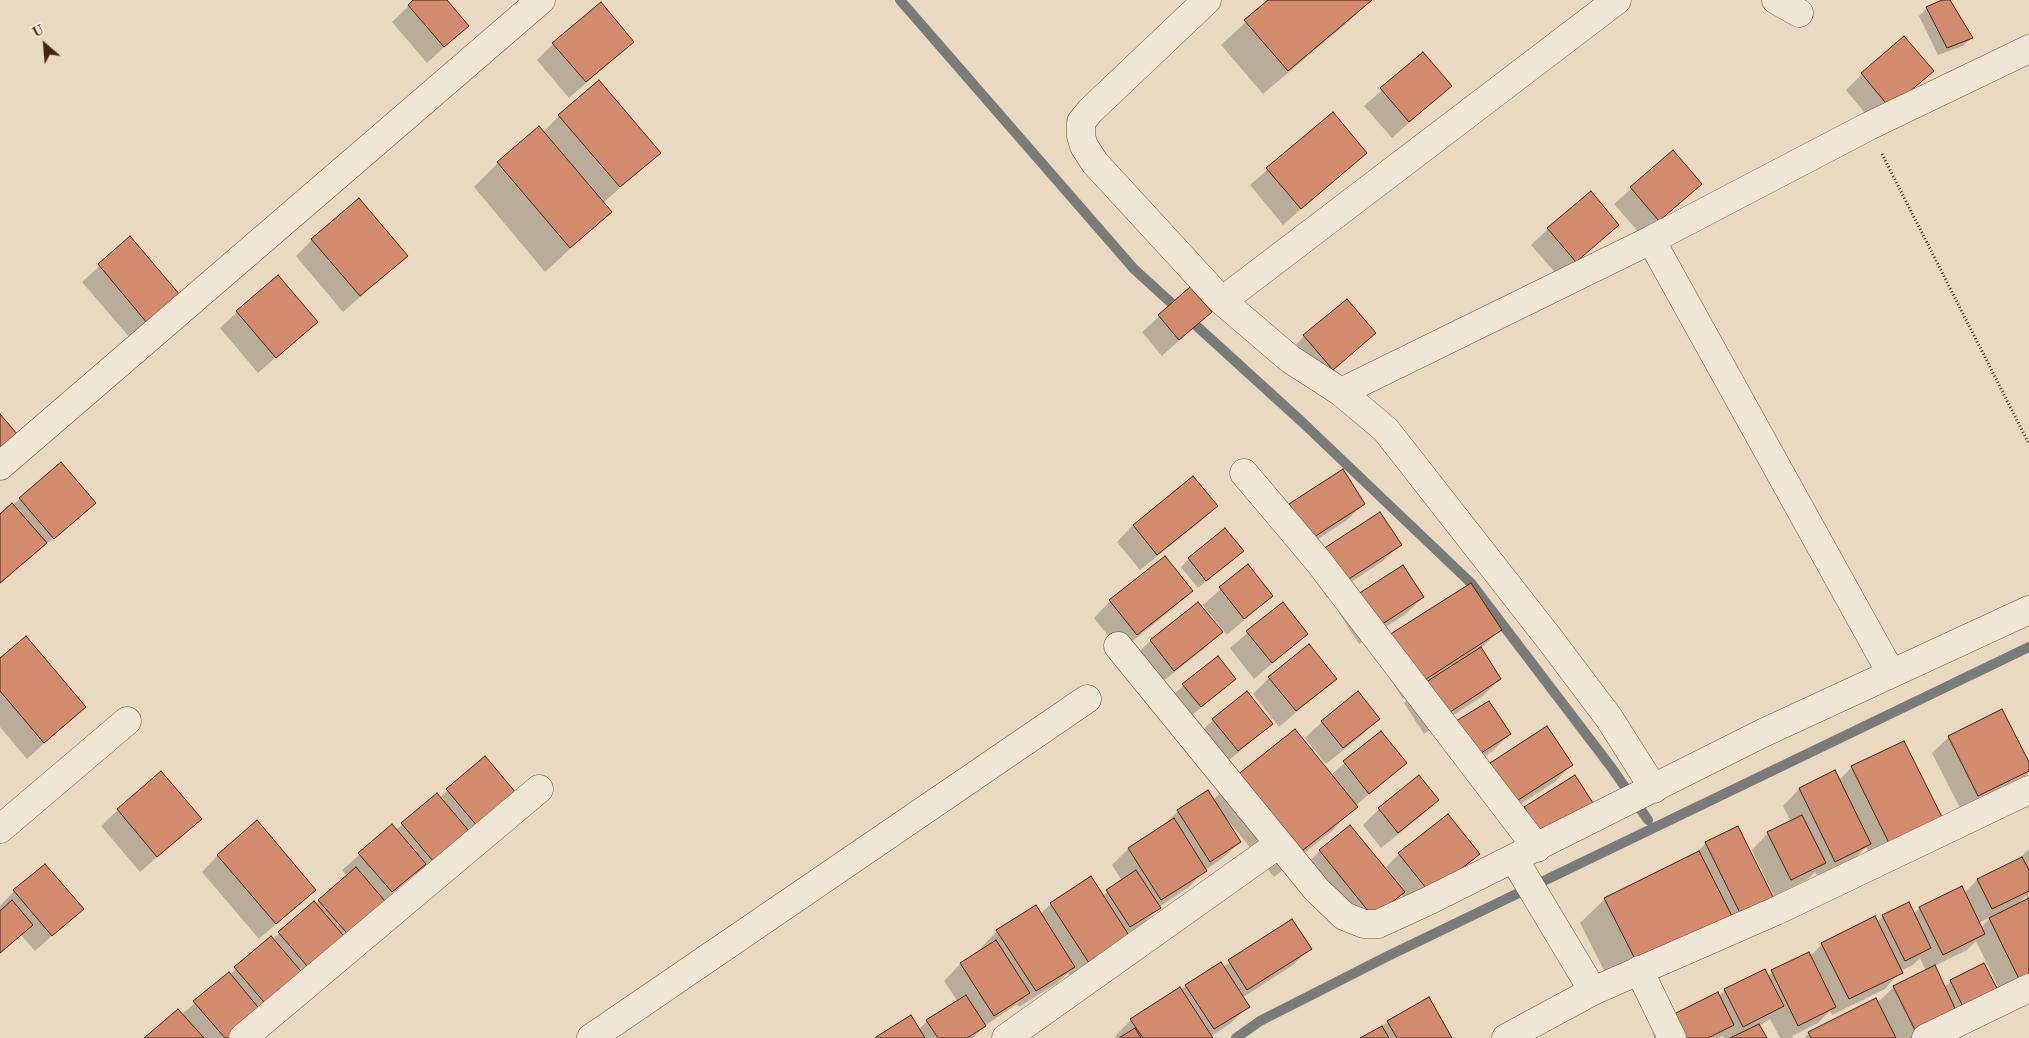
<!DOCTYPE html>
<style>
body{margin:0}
#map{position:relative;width:2029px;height:1038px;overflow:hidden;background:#e8d9c0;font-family:"Old Standard TT",serif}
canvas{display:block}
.north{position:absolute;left:20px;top:20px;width:50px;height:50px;-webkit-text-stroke:4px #f0e6d6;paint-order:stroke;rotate:333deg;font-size:14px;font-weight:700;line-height:20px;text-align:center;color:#452413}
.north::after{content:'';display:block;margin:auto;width:18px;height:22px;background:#452413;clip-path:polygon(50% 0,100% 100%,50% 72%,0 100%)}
</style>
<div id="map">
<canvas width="2029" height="1038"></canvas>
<div class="north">U</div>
</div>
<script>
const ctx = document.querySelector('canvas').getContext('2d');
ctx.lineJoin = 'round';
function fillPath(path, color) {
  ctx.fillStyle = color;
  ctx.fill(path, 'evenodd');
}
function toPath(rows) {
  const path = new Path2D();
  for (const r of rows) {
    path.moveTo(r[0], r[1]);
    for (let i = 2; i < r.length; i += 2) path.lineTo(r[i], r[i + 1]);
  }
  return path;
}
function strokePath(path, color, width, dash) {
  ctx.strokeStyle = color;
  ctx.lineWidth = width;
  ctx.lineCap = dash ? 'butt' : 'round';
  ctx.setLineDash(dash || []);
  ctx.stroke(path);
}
fillPath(toPath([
 [415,0,445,0,467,26,427,63,392,22],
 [1270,0,1371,0,1348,22,1263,94,1221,45],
 [1948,0,1971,38,1963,46,1938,55,1919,16,1927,8],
 [632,42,569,98,537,60,553,44],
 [1423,54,1450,86,1392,138,1364,106],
 [1932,71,1873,123,1846,90,1862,74],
 [1332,113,1366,152,1283,225,1250,185],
 [559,116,659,153,603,203,610,212,545,272,474,187,498,163,543,132],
 [1673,152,1700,184,1642,236,1614,204],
 [1618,225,1559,277,1531,245,1548,229],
 [130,238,178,295,130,338,82,282],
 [312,240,406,256,343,312,296,256],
 [1190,289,1210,312,1162,356,1142,332],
 [237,312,316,322,258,373,220,328],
 [1375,332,1316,385,1288,353,1304,336],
 [1343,471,1364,504,1347,520,1294,555,1273,522,1289,505],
 [20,499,94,503,0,584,0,515],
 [1216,506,1200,522,1140,570,1117,542,1133,525],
 [1400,545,1383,561,1327,598,1307,566],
 [1189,559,1234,559,1198,588,1181,567],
 [1247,566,1272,596,1227,635,1203,605],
 [1191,591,1175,607,1120,651,1094,618,1110,601],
 [1356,597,1423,597,1406,614,1359,644,1339,613],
 [1282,603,1307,634,1254,679,1230,648],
 [1198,604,1221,632,1204,649,1157,686,1134,657,1150,641],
 [1500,630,1480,649,1500,679,1483,696,1424,734,1404,703,1415,693,1403,699,1373,653],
 [1217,658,1226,687,1192,715,1175,693],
 [0,660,84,707,27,759,0,727],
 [1269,678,1335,679,1279,727,1253,694],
 [1378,719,1362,735,1326,764,1305,738,1322,722],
 [1213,720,1272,724,1221,767,1197,736],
 [1381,732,1406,763,1355,806,1332,831,1274,877,1227,819,1226,820,1240,842,1223,858,1205,870,1189,887,1159,907,1143,924,1126,934,1072,978,1068,973,1057,983,1019,1007,1017,1004,983,1027,973,1038,877,1038,918,1030,927,1021,958,1002,944,981,960,964,982,950,981,948,997,931,1040,914,1051,904,1102,896,1122,881,1112,865,1128,849,1161,828,1178,811,1213,800,1237,777,1331,775],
 [1509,734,1493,751,1461,771,1441,739],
 [1949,737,2029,765,2029,772,2015,786,1962,812,1932,753],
 [484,758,520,800,421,883,414,874,233,1038,146,1038,182,1014,315,904,347,876,342,870,392,826,396,830,437,795,439,798],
 [1491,764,1571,765,1555,782,1498,818,1474,780],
 [1852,767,1940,817,1872,859,1866,847,1853,860,1818,878,1815,872,1808,879,1774,896,1752,850,1768,833,1791,822,1783,806,1799,789,1835,772,1839,780],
 [1438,800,1421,816,1381,848,1363,825,1379,809],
 [118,810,201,819,140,872,101,826],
 [1706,843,1773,901,1614,990,1580,923,1605,899,1694,855],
 [2029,849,2029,989,2005,1001,1976,941,1967,950,1934,966,1944,988,1951,981,2000,997,1931,1038,1804,1038,1809,1033,1877,1003,1894,987,1926,971,1920,958,1913,965,1900,971,1885,989,1832,1015,1830,1011,1818,1023,1792,1036,1793,1038,1780,1038,1770,1019,1759,1026,1765,1038,1724,1038,1722,1035,1720,1038,1654,1038,1653,1034,1669,1018,1719,996,1725,990,1767,976,1808,953,1810,956,1822,944,1877,922,1883,916,1913,914,1920,908,1964,893,1977,880,2018,860],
 [2026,896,2028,900,2018,904],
 [1991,917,1981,928,1978,923],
 [1320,851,1384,869,1399,854,1478,854,1462,870,1413,909,1401,894,1356,933,1303,867],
 [218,855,315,890,259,939,202,872],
 [14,891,82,909,35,951,21,935,0,954,0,906],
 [1292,921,1310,948,1293,965,1242,998,1248,1006,1231,1023,1210,1037,1211,1038,1116,1038,1115,1036,1131,1020,1186,986,1223,967],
 [1388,1022,1451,1038,1363,1038]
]), '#0003');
strokePath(toPath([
 [900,0,1134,269,1301,421,1471,583,1611,767,1648,820],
 [1236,1038,1260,1021,1388,956,2029,647]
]), '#7a7c7a', 10);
const building = toPath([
 [413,0,447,0,469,26,444,47,408,5,413,0],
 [1268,0,1372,0,1288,71,1244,20,1268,0],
 [1942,0,1950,0,1973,38,1947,48,1926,7,1942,0],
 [601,2,634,42,586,82,552,43,601,2],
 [1904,36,1934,71,1890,108,1861,73,1904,36],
 [1423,52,1452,86,1409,122,1380,88,1423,52],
 [599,80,661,153,620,187,558,115,599,80],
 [1333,112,1367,153,1301,209,1266,168,1333,112],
 [539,126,612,212,570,248,497,162,539,126],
 [1673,150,1702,184,1659,221,1630,187,1673,150],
 [1591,191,1619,225,1576,262,1547,228,1591,191],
 [359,198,408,256,360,296,311,239,359,198],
 [130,236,180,295,147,323,98,264,130,236],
 [278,275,318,322,276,358,236,311,278,275],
 [1190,287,1212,312,1179,340,1158,315,1190,287],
 [1347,299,1376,333,1333,370,1303,335,1347,299],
 [0,414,24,442,0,462,0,414],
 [61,462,96,503,54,539,19,498,61,462],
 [1343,469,1365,504,1311,539,1289,504,1343,469],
 [1193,476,1218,506,1157,555,1133,525,1193,476],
 [12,503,47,543,0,583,0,514,12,503],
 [1380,512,1402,545,1344,582,1323,549,1380,512],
 [1225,528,1244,551,1206,581,1188,558,1225,528],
 [1165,556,1193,591,1137,635,1109,600,1165,556],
 [1248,564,1273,596,1244,619,1219,587,1248,564],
 [1403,565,1424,597,1376,628,1355,596,1403,565],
 [1471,583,1502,630,1420,683,1389,635,1471,583],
 [1198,602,1223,632,1174,671,1150,640,1198,602],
 [1283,602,1308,634,1272,663,1246,631,1283,602],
 [26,636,86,707,44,743,0,691,0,658,26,636],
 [1309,644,1337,679,1296,711,1268,677,1309,644],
 [1481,647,1501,679,1441,718,1420,686,1481,647],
 [1218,656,1236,679,1201,707,1182,684,1218,656],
 [1247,691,1273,724,1238,751,1212,719,1247,691],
 [1358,691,1380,719,1343,748,1321,721,1358,691],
 [1489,701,1511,734,1478,755,1456,721,1489,701],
 [2002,709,2029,762,2029,771,1978,796,1948,736,2002,709],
 [1547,726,1573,765,1515,802,1490,763,1547,726],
 [1295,729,1358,807,1298,854,1236,776,1295,729],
 [1381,731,1407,763,1369,794,1343,761,1381,731],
 [1904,741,1942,817,1889,843,1851,766,1904,741],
 [485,756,522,800,483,833,446,789,485,756],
 [1835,770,1871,844,1835,862,1799,788,1835,770],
 [161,771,202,819,157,857,117,809,161,771],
 [1419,775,1439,800,1398,833,1378,808,1419,775],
 [1575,775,1593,803,1542,835,1524,807,1575,775],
 [1208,790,1241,842,1210,862,1177,810,1208,790],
 [437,793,474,837,438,867,401,823,437,793],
 [1448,814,1480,854,1430,893,1398,853,1448,814],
 [1802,815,1826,863,1791,880,1767,832,1802,815],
 [1174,818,1207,871,1161,900,1128,848,1174,818],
 [257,820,316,890,276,924,217,855,257,820],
 [392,824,426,864,392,892,358,853,392,824],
 [1350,825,1405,892,1373,917,1319,850,1350,825],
 [1738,826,1775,901,1742,917,1705,842,1738,826],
 [1699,851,1734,920,1639,967,1604,898,1699,851],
 [2022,857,2029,870,2029,891,1992,909,1977,879,2022,857],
 [45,864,84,909,52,936,13,890,45,864],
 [356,867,390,907,352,939,318,900,356,867],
 [1136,870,1161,908,1130,927,1106,890,1136,870],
 [1091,876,1130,937,1089,963,1050,903,1091,876],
 [1962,886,1985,934,1943,955,1919,907,1962,886],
 [2029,898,2029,981,2022,985,1989,918,2029,898],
 [12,900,33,925,0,953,0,911,12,900],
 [314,901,349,942,313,973,278,932,314,901],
 [1909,902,1931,948,1905,961,1882,915,1909,902],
 [1036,905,1075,967,1036,991,996,930,1036,905],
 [1875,916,1903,973,1849,999,1821,943,1875,916],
 [1292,919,1312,949,1247,990,1228,960,1292,919],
 [271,936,306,977,269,1008,234,967,271,936],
 [996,940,1030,993,994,1016,960,963,996,940],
 [1809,952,1836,1007,1798,1026,1771,970,1809,952],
 [1221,962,1250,1007,1214,1029,1185,985,1221,962],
 [1984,963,2002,998,1967,1015,1950,980,1984,963],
 [1935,965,1959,1017,1918,1036,1893,986,1935,965],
 [1765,969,1784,1006,1743,1027,1724,989,1765,969],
 [229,972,262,1012,232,1038,225,1038,193,1001,229,972],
 [1180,987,1213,1038,1143,1038,1130,1019,1180,987],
 [1718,992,1734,1025,1708,1038,1679,1038,1668,1017,1718,992],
 [966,995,986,1026,967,1038,938,1038,926,1020,966,995],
 [1429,997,1452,1038,1397,1038,1387,1021,1429,997],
 [1876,998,1896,1038,1811,1038,1808,1032,1876,998],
 [178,1009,204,1038,144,1038,178,1009],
 [911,1015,925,1038,876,1038,876,1037,911,1015],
 [1759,1024,1767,1038,1730,1038,1759,1024],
 [1382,1026,1389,1038,1360,1038,1382,1026],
 [1135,1028,1141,1038,1119,1038,1135,1028]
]);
fillPath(building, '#d38b6e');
strokePath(building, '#452413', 1);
const minor = toPath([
 [1207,0,1090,111,1081,122,1081,136,1084,146,1095,163,1222,301,1617,0],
 [1776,0,1799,13],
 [1651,240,1891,673],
 [1222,301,1290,359,1341,392,1386,430,1548,637,1609,718,1654,789],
 [1341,392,1651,240,1869,126,2029,49],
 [0,466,541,0],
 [1244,473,1319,562,1537,848],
 [1118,646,1316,889,1344,916,1364,924,1378,924,1428,901,1763,733,2029,610],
 [0,829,127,721],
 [1514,859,1593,991],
 [1639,970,1672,1038],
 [243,1038,539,789],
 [591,1038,1087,699],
 [1006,1038,1279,844],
 [1506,1038,1593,991,1776,911,2029,790],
 [1926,1038,2029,988]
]);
strokePath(minor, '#6e513e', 29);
strokePath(toPath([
 [1882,154,2029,444]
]), '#452413', 3, [1, 2.5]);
strokePath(minor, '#f0e6d6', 28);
</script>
